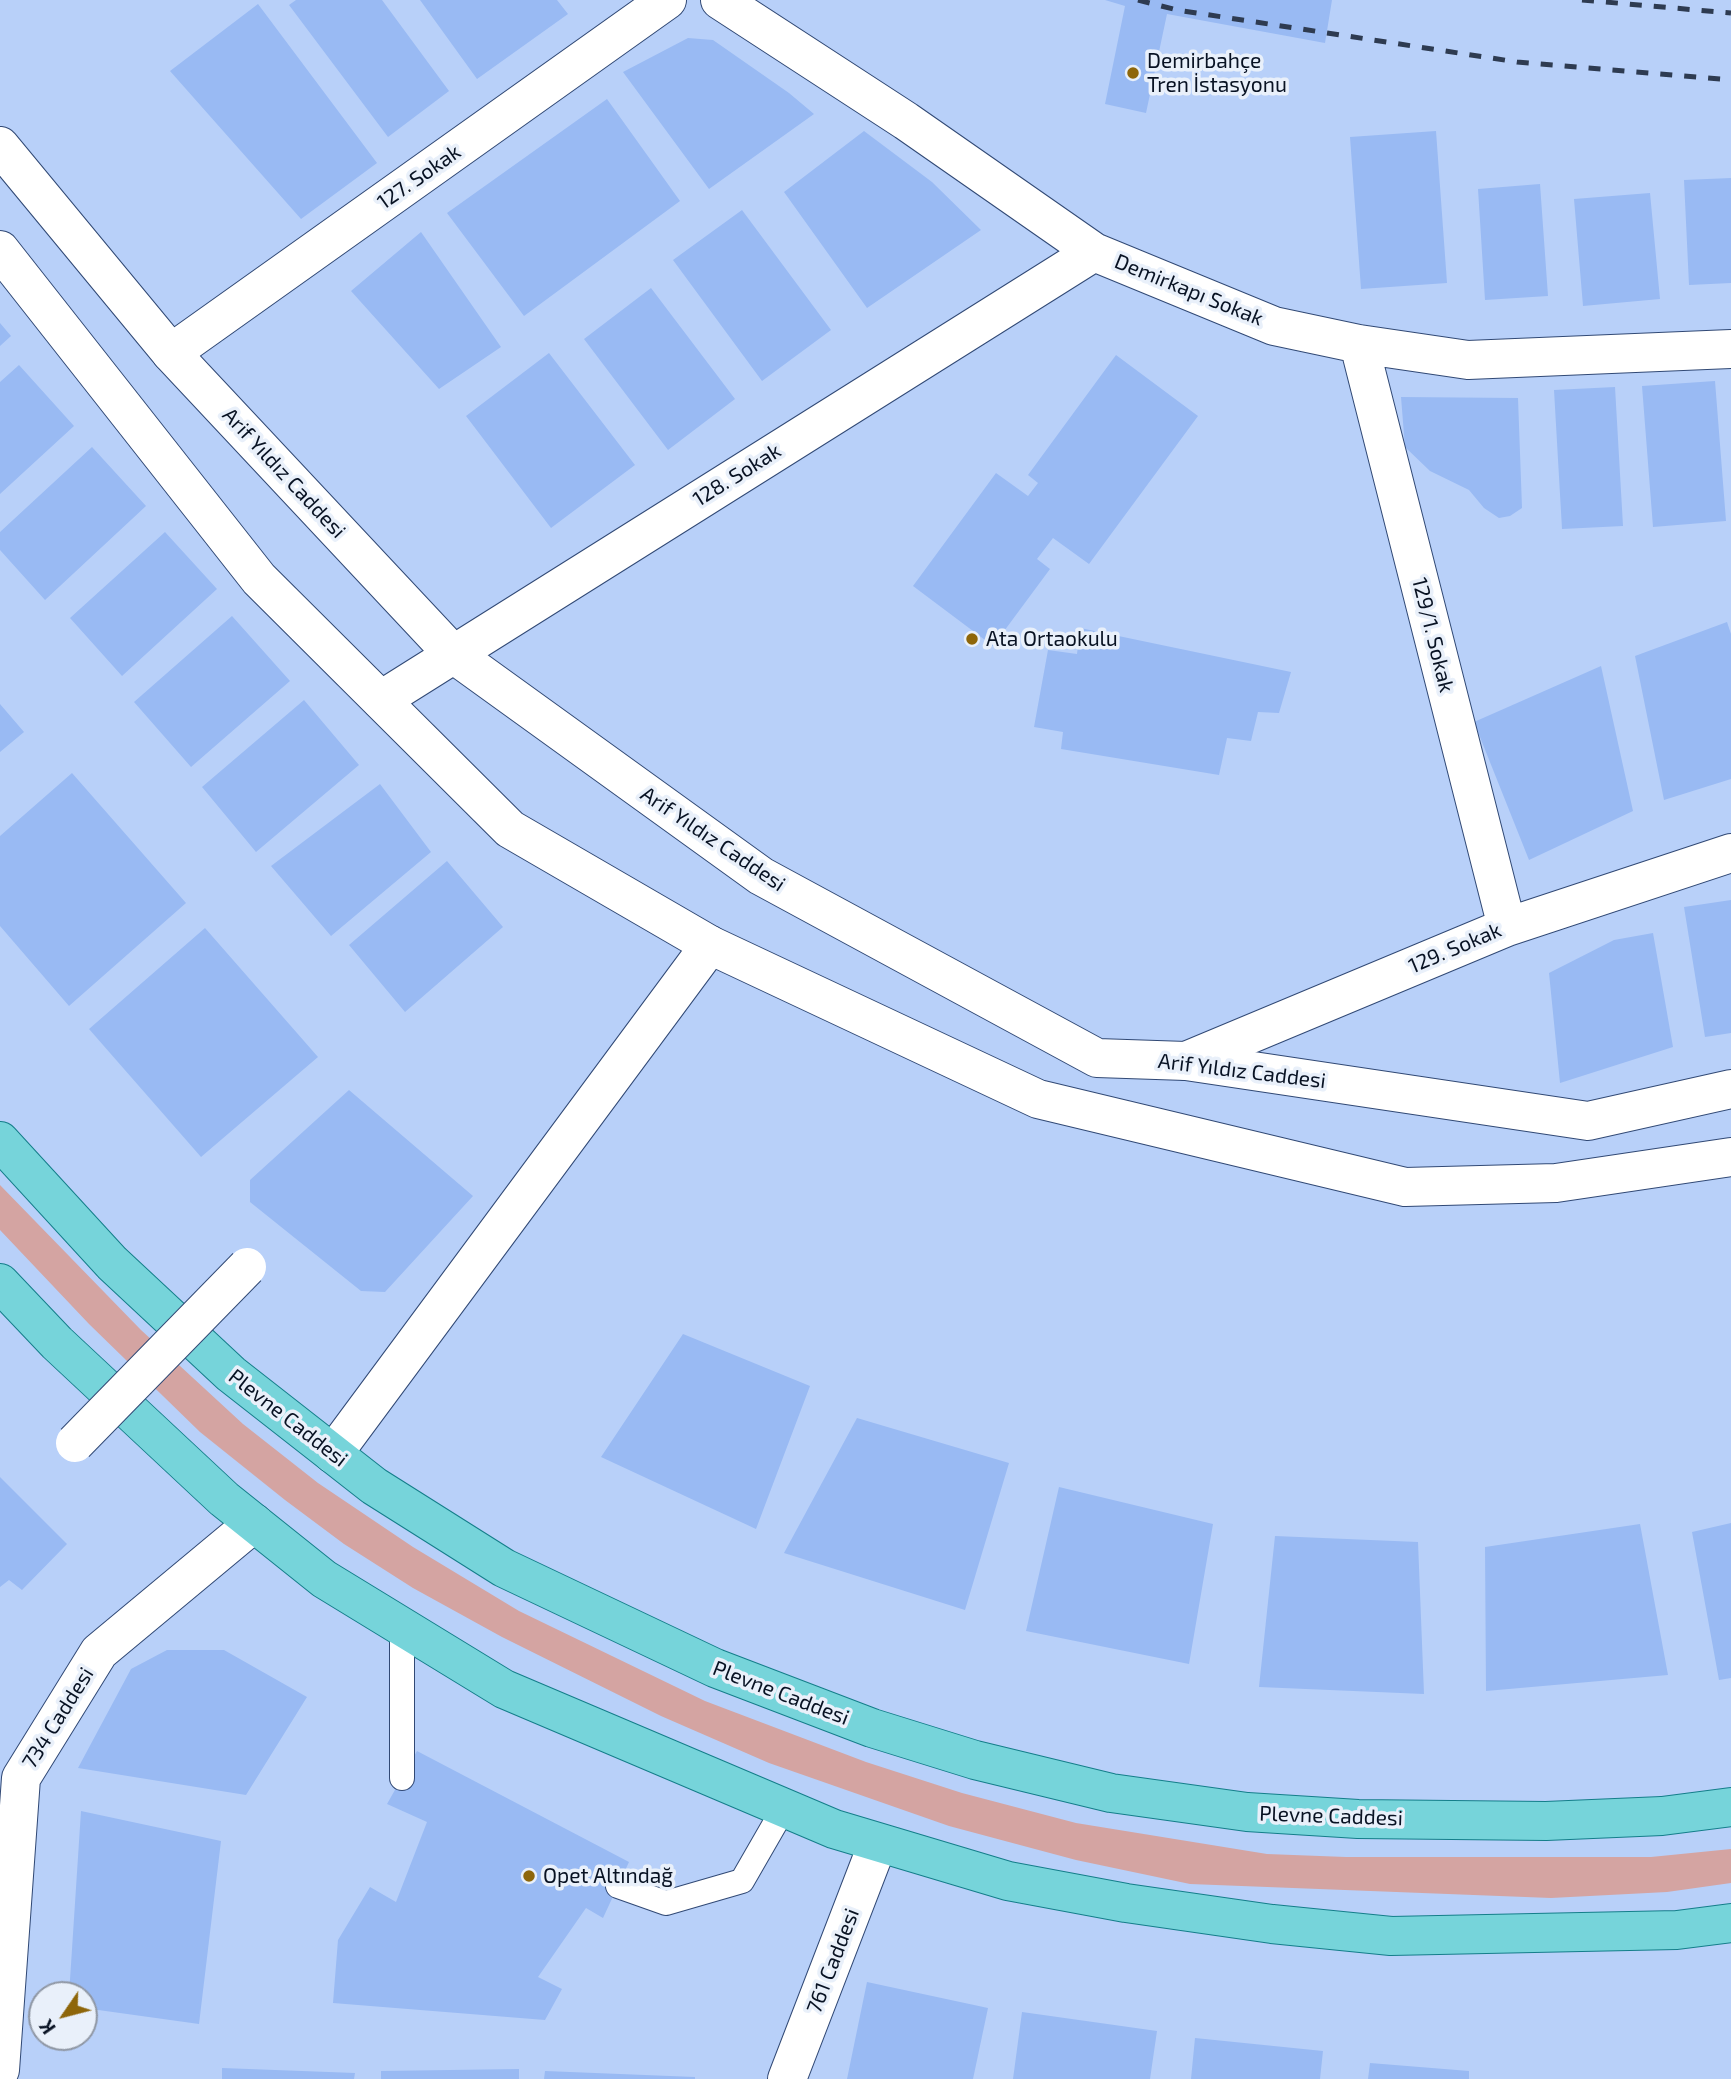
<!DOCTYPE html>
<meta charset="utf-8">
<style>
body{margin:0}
#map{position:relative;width:1731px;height:2079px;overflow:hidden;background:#b8d0f9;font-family:"Exo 2",sans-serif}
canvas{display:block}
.north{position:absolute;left:28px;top:1981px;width:70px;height:70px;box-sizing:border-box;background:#e9f0fa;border:2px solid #8f97a4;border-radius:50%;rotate:235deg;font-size:19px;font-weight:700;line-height:28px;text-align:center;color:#081223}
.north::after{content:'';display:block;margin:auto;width:24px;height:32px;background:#8e660a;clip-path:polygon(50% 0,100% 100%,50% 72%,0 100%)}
</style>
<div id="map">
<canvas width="1731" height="2079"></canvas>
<div class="north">K</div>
</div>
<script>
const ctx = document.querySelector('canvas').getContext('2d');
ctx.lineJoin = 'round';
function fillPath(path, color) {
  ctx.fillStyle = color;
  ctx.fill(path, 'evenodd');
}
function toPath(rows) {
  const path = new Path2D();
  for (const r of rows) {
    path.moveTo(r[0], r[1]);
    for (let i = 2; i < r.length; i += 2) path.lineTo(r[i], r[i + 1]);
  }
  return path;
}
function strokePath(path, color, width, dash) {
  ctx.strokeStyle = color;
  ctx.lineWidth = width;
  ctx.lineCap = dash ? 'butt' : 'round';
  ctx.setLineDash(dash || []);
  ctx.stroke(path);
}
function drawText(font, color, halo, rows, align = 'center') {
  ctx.font = font + ' "Exo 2",sans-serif';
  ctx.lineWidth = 7;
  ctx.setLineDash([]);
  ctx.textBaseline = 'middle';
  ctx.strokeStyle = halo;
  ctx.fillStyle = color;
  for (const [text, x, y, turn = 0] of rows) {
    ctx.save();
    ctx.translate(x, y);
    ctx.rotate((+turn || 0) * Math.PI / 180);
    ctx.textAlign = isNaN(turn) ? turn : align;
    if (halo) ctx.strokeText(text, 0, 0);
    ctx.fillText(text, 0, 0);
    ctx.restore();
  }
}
fillPath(toPath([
 [0,1185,141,1330,243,1424,318,1483,413,1547,519,1611,705,1701,866,1762,962,1793,1076,1823,1267,1854,1346,1857,1651,1857,1731,1849,1731,1883,1667,1892,1551,1898,1190,1884,1076,1860,949,1826,769,1763,661,1716,502,1637,413,1588,344,1544,285,1500,200,1432,89,1324,0,1230]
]), '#d4a4a2');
fillPath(toPath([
 [296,0,382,0,449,91,388,137,289,5],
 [420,0,557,0,568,14,477,79],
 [1105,0,1332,0,1325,43,1167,14,1146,113,1105,104,1125,6],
 [258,4,377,163,301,219,170,71],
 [688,38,713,40,789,93,814,114,709,189,623,72],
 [607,99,680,201,524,316,447,213],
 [864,131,932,182,981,230,867,308,784,192],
 [1436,131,1447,283,1361,289,1350,137],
 [1731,178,1731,283,1689,285,1684,180],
 [1540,184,1548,296,1485,300,1478,189],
 [1650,193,1660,299,1583,306,1574,199],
 [742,210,831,330,762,381,673,260],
 [421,232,501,347,439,389,351,291],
 [651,288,735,399,668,450,584,339],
 [0,323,11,336,0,346],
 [549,353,635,465,551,528,466,416],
 [1116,355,1198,416,1089,564,1053,538,1037,559,1050,569,993,646,913,586,996,473,1028,496,1038,483,1028,475],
 [19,365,74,426,0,494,0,382],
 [1715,381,1726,521,1653,527,1642,386],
 [1615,387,1623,526,1562,529,1554,390],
 [1401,397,1518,398,1522,508,1510,516,1499,518,1484,508,1469,490,1430,471,1405,447],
 [92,447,146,506,45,600,0,550,0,532],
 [165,532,217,589,122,676,70,618],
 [232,616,290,681,191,767,134,702],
 [1727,622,1731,634,1731,779,1664,800,1635,656],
 [1080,628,1291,672,1279,713,1258,712,1251,741,1227,738,1219,775,1061,749,1063,732,1034,727,1048,650,1077,654],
 [1601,666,1633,811,1529,860,1474,722],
 [304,700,359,765,256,852,202,787],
 [0,704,24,732,0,752],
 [72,773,186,903,69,1006,0,926,0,836],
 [380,784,431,852,331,936,271,866],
 [447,861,503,927,405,1012,349,945],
 [1731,900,1731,1033,1705,1037,1684,907],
 [205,928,318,1057,201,1157,89,1029],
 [1653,933,1673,1047,1560,1083,1549,973,1614,940],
 [349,1090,473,1196,385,1292,361,1291,250,1202,250,1180],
 [683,1334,810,1386,756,1529,601,1457],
 [857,1418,1009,1463,965,1610,784,1553],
 [0,1477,67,1544,22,1590,9,1580,0,1587],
 [1059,1487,1213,1524,1189,1664,1026,1631],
 [1731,1523,1731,1678,1719,1680,1692,1532],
 [1640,1524,1668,1675,1486,1691,1485,1547],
 [1275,1536,1418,1542,1424,1694,1259,1687],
 [167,1650,224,1650,307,1697,246,1795,78,1768,131,1669],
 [417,1751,629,1862,603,1918,586,1908,538,1977,562,1989,545,2020,333,2003,338,1940,370,1887,396,1902,427,1822,387,1804],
 [81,1811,221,1841,199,2024,84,2008,84,1995,69,1995],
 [867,1982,988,2008,973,2079,847,2079],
 [1022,2012,1157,2031,1150,2079,1013,2079],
 [1195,2038,1323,2051,1320,2079,1191,2079],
 [1370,2063,1469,2071,1469,2079,1368,2079],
 [222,2068,355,2073,354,2079,222,2079],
 [519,2069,519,2079,381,2079,381,2071],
 [545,2071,695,2077,695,2079,544,2079]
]), '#99baf3');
const lane = toPath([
 [402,1778,402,1628],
 [618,1886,666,1903,742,1881,784,1808]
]);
const street = toPath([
 [720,0,906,121,1094,252,1274,326,1359,344,1468,360,1731,349],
 [1359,344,1507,927],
 [171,353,667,0],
 [381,700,1094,252],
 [1186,1061,1507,927,1731,853],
 [333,1454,710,945],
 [787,2079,878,1843]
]);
const secondary = toPath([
 [0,146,171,353,452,653,761,876,1097,1058,1186,1061,1588,1121,1731,1089],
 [0,250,259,579,510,829,710,945,1038,1099,1405,1187,1556,1183,1731,1157],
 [0,2070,21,1778,99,1652,254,1523]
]);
const primary = toPath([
 [0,1141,112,1263,231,1374,374,1486,504,1568,715,1668,872,1728,975,1760,1111,1793,1247,1812,1358,1819,1546,1821,1662,1816,1731,1807],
 [0,1283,57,1343,224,1499,324,1579,504,1689,834,1829,1008,1881,1126,1903,1272,1924,1391,1936,1677,1930,1731,1923]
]);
strokePath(lane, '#314975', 26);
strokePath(street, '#314975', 40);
strokePath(secondary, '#314975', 40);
strokePath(primary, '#147e8a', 40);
strokePath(lane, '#fff', 24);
strokePath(street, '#fff', 38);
strokePath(secondary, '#fff', 38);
strokePath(primary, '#76d4da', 38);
strokePath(toPath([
 [1138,0,1177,10,1517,62,1731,80],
 [1582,0,1731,13]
]), '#2e3b51', 5, [12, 12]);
const streetBridge = toPath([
 [75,1443,247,1267]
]);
strokePath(streetBridge, '#314975', 40, []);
strokePath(streetBridge, '#fff', 38);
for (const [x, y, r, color] of [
 [1133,73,7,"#8e660a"],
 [972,639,7,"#8e660a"],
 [529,1876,7,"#8e660a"]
]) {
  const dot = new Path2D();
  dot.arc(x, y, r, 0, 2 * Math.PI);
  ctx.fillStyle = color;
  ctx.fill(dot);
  strokePath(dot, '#e9f0fa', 2.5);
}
drawText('21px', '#081223', '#e9f0fa', [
 ["Demirbahçe",1147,61],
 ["Tren İstasyonu",1147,85],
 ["Ata Ortaokulu",986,639],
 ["Opet Altındağ",543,1876]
], 'left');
drawText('21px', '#081223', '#e9f0fa', [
 ["127. Sokak",419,177,-35],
 ["Demirkapı Sokak",1189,290,22],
 ["Arif Yıldız Caddesi",284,473,47],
 ["128. Sokak",737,475,-32],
 ["129/1. Sokak",1433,635,76],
 ["Arif Yıldız Caddesi",713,839,34],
 ["129. Sokak",1455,948,-23],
 ["Arif Yıldız Caddesi",1242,1071,7],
 ["Plevne Caddesi",288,1418,38],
 ["Plevne Caddesi",781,1693,21],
 ["734 Caddesi",58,1718,-58],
 ["Plevne Caddesi",1331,1816,2],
 ["761 Caddesi",833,1961,-69]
]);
</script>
